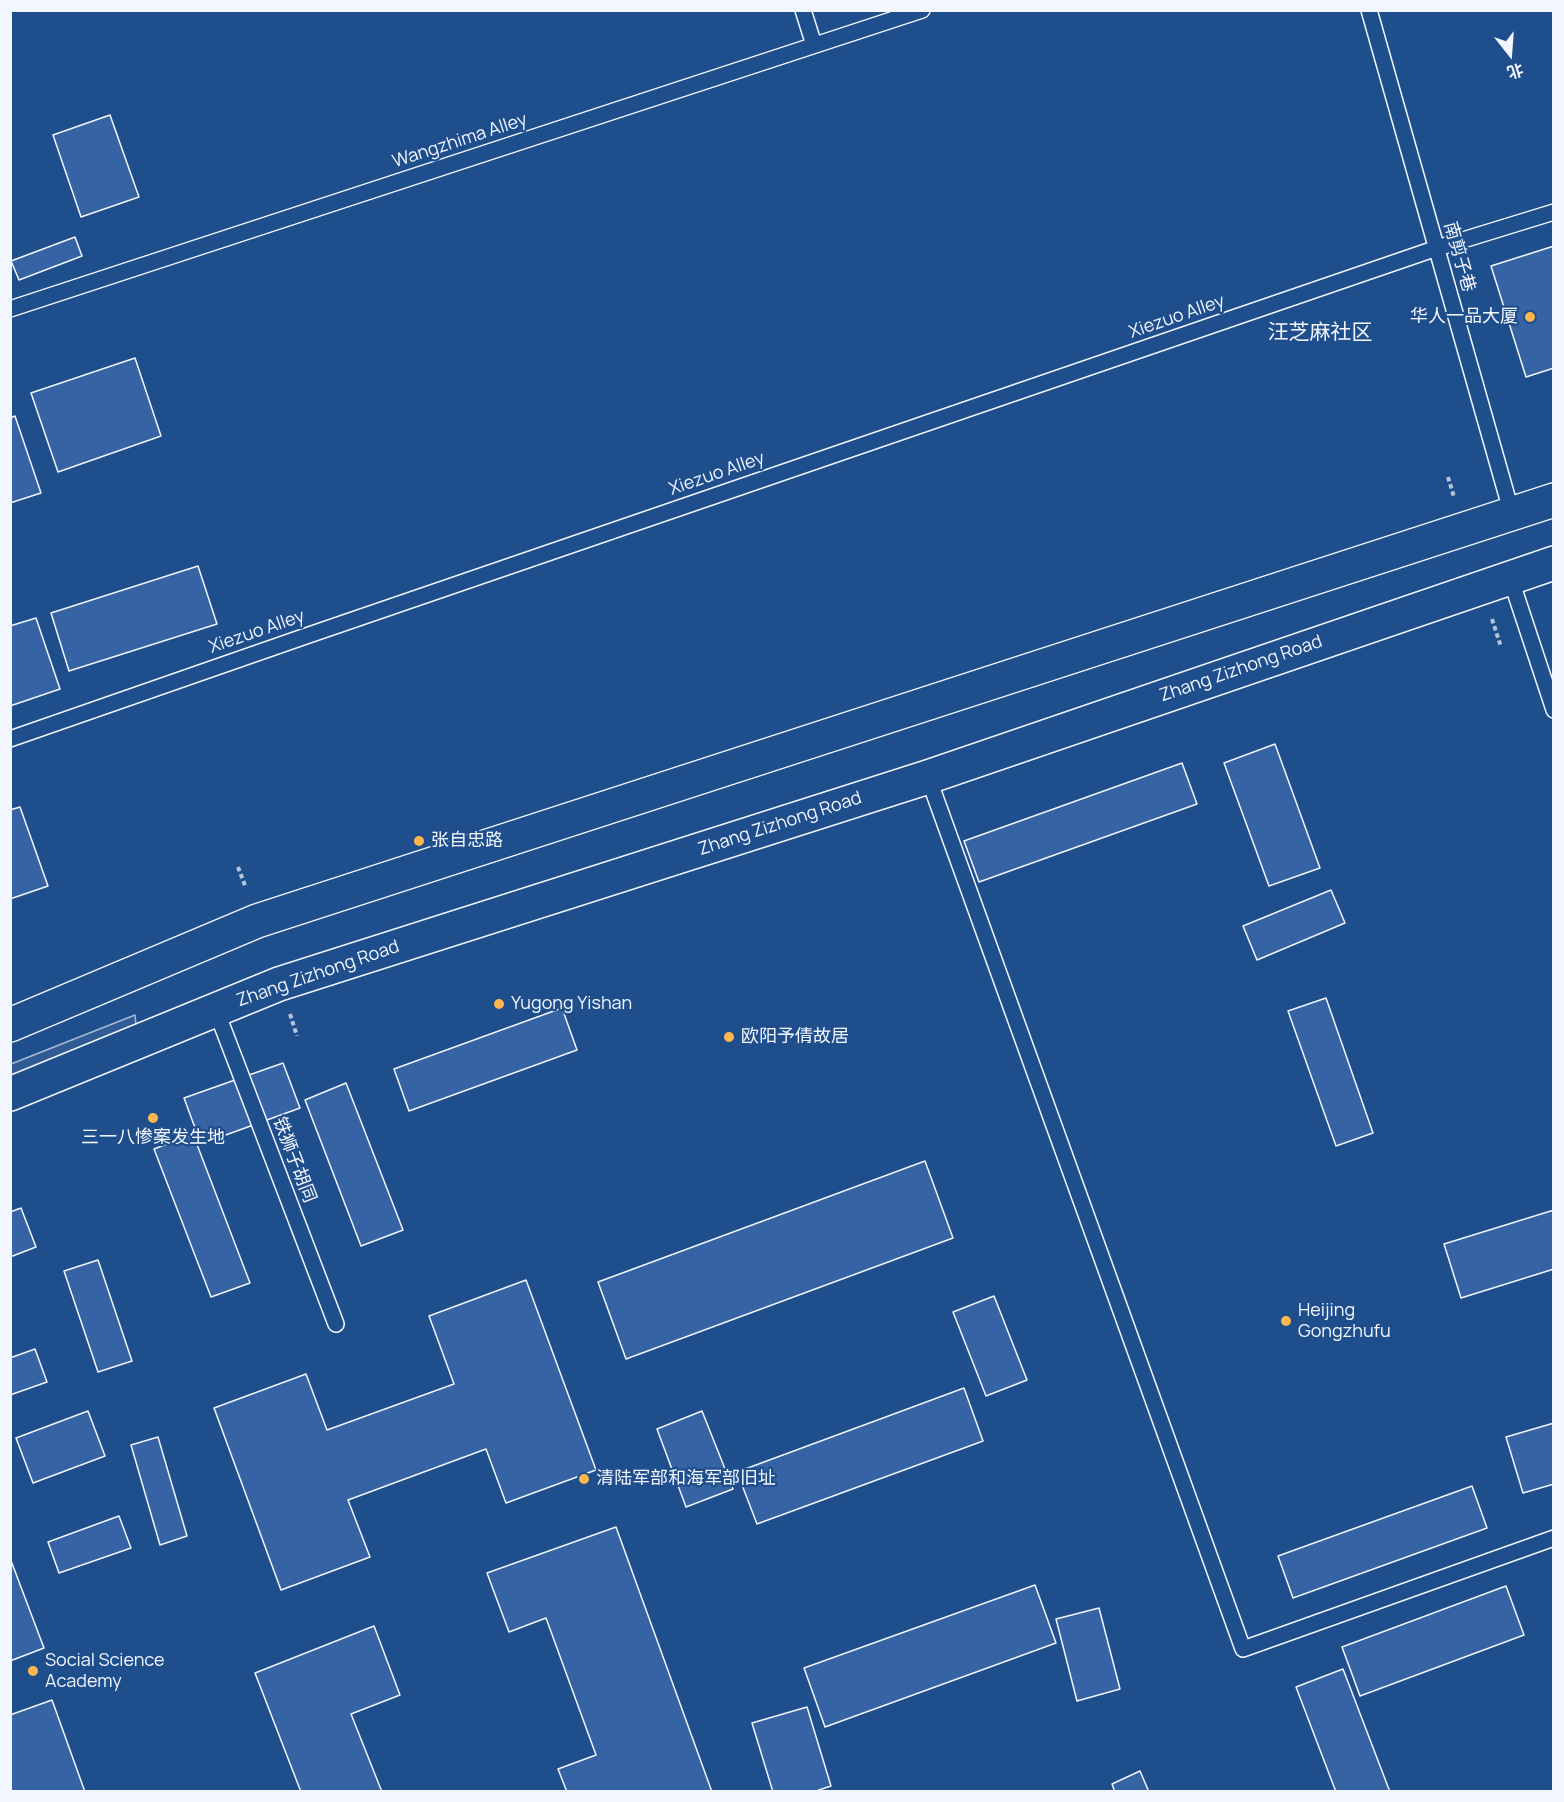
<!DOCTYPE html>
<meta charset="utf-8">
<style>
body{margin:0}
#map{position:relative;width:1564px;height:1802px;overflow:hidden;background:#1f4e8c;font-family:Manrope,"Noto Sans SC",sans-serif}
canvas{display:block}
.frame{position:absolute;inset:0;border:12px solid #f2f6ff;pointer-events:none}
.north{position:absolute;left:1480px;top:24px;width:60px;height:60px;-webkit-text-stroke:4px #1f4e8c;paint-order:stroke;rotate:163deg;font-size:16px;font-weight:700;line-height:24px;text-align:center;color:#f2f6ff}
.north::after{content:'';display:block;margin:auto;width:21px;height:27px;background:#f2f6ff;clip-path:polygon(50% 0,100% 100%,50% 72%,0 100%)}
</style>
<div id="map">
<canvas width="1564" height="1802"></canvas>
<div class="frame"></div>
<div class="north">北</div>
</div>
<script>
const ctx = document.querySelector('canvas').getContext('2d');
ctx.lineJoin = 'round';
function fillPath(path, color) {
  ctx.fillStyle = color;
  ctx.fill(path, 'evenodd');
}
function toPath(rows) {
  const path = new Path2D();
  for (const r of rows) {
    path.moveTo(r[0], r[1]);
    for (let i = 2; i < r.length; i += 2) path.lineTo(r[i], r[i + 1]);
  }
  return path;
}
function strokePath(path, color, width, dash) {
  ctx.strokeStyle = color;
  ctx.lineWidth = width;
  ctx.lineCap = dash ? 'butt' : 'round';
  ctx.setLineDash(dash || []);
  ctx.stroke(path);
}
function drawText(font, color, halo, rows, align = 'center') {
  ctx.font = font + ' Manrope,"Noto Sans SC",sans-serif';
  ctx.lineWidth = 4.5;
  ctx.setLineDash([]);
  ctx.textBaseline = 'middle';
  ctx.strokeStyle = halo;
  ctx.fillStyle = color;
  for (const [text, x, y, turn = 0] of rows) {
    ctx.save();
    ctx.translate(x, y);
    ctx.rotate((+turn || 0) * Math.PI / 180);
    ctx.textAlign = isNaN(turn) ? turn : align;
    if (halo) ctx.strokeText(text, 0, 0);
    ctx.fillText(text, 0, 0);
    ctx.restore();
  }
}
const built = toPath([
 [135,1015,136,1025,11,1076,11,1064,135,1015]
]);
fillPath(built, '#305b95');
strokePath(built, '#a8bbd7', 1.5);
const building = toPath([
 [110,115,139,197,81,217,53,135,110,115],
 [75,237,82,256,19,280,11,261,75,237],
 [1554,246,1554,368,1526,377,1491,266,1554,246],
 [135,358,161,436,58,472,31,393,135,358],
 [15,416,41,493,10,503,10,418,15,416],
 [198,566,217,624,69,671,51,613,198,566],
 [36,618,60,689,10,706,10,626,36,618],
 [1275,744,1320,868,1269,886,1224,763,1275,744],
 [1182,763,1197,804,979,882,964,841,1182,763],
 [20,807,48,886,10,899,10,810,20,807],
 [1331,890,1345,923,1257,960,1243,926,1331,890],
 [1326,998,1373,1133,1336,1146,1288,1011,1326,998],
 [562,1008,577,1050,409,1111,394,1069,562,1008],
 [283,1063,300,1108,201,1144,184,1098,283,1063],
 [346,1083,403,1230,361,1246,305,1100,346,1083],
 [193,1134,250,1283,211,1297,154,1149,193,1134],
 [925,1161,953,1238,626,1359,598,1282,925,1161],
 [21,1208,36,1247,10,1257,10,1212,21,1208],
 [1554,1210,1554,1269,1461,1298,1444,1244,1554,1210],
 [98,1260,132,1361,98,1372,64,1271,98,1260],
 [526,1280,596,1470,506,1503,486,1449,348,1500,370,1557,281,1590,214,1408,306,1374,327,1430,454,1384,429,1316,526,1280],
 [994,1296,1027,1380,986,1396,953,1312,994,1296],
 [35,1349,47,1382,10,1395,10,1358,35,1349],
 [964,1388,983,1441,757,1524,737,1472,964,1388],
 [88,1411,105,1456,33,1483,16,1438,88,1411],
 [702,1411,733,1489,686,1507,657,1429,702,1411],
 [1554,1423,1554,1484,1523,1493,1506,1437,1554,1423],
 [158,1437,187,1536,160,1545,131,1445,158,1437],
 [1472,1486,1487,1528,1293,1598,1278,1556,1472,1486],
 [119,1516,131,1548,59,1573,48,1542,119,1516],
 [616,1527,712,1792,567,1792,558,1769,596,1755,546,1618,509,1632,487,1573,616,1527],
 [10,1558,44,1648,10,1661,10,1558],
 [1035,1585,1056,1643,825,1727,804,1668,1035,1585],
 [1506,1586,1524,1635,1360,1696,1342,1647,1506,1586],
 [1099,1608,1120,1689,1077,1701,1056,1619,1099,1608],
 [374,1626,400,1695,351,1714,382,1792,301,1792,255,1673,374,1626],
 [1343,1669,1390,1792,1336,1792,1296,1687,1343,1669],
 [52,1700,85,1792,10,1792,10,1715,52,1700],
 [807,1707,831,1786,813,1792,773,1792,752,1723,807,1707],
 [1140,1771,1149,1792,1115,1792,1112,1784,1140,1771]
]);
fillPath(building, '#3563a3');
strokePath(building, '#f2f6ff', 1.5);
const service = toPath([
 [803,10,814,45],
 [1369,10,1512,514],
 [10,309,922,10],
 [1510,577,1554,710],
 [10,739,306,636,1437,248,1554,212],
 [928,777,1243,1649,1554,1538],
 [216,1010,336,1324]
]);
const primary = toPath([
 [10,1025,257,921,1554,500],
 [10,1094,279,984,928,777,1554,563]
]);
strokePath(service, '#f2f6ff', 18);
strokePath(primary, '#f2f6ff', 36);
strokePath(toPath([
 [1448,477,1454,497],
 [1492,619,1501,647],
 [238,867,246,888],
 [290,1014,297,1036]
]), '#b3c4dc', 4, [4.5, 3]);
strokePath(service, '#1f4e8c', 15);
strokePath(primary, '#1f4e8c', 33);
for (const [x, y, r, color] of [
 [1530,317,6,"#ffb74d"],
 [419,841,6,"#ffb74d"],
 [499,1004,6,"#ffb74d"],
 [729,1037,6,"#ffb74d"],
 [153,1118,6,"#ffb74d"],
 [1286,1321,6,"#ffb74d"],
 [584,1479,6,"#ffb74d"],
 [33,1671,6,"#ffb74d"]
]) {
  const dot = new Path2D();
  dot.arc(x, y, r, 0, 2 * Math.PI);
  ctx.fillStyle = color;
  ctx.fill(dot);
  strokePath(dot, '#1f4e8c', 2);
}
drawText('18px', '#f2f6ff', '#1f4e8c', [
 ["Wangzhima Alley",460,141,-18],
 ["南剪子巷",1459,257,74],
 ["Xiezuo Alley",1177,317,-19],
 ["Xiezuo Alley",717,474,-19],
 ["Xiezuo Alley",257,632,-19],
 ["Zhang Zizhong Road",1241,669,-19],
 ["Zhang Zizhong Road",780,824,-18],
 ["Zhang Zizhong Road",318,974,-19],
 ["铁狮子胡同",294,1160,69]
]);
drawText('18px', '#f2f6ff', '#1f4e8c', [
 ["华人一品大厦",1518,317,"right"],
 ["张自忠路",431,841],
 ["Yugong Yishan",511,1004],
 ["欧阳予倩故居",741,1037],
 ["三一八惨案发生地",153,1138,"center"],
 ["Heijing",1298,1311],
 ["Gongzhufu",1298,1332],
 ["清陆军部和海军部旧址",596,1479],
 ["Social Science",45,1661],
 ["Academy",45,1682]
], 'left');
drawText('21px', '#f2f6ff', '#1f4e8c', [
 ["汪芝麻社区",1320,333]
]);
</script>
